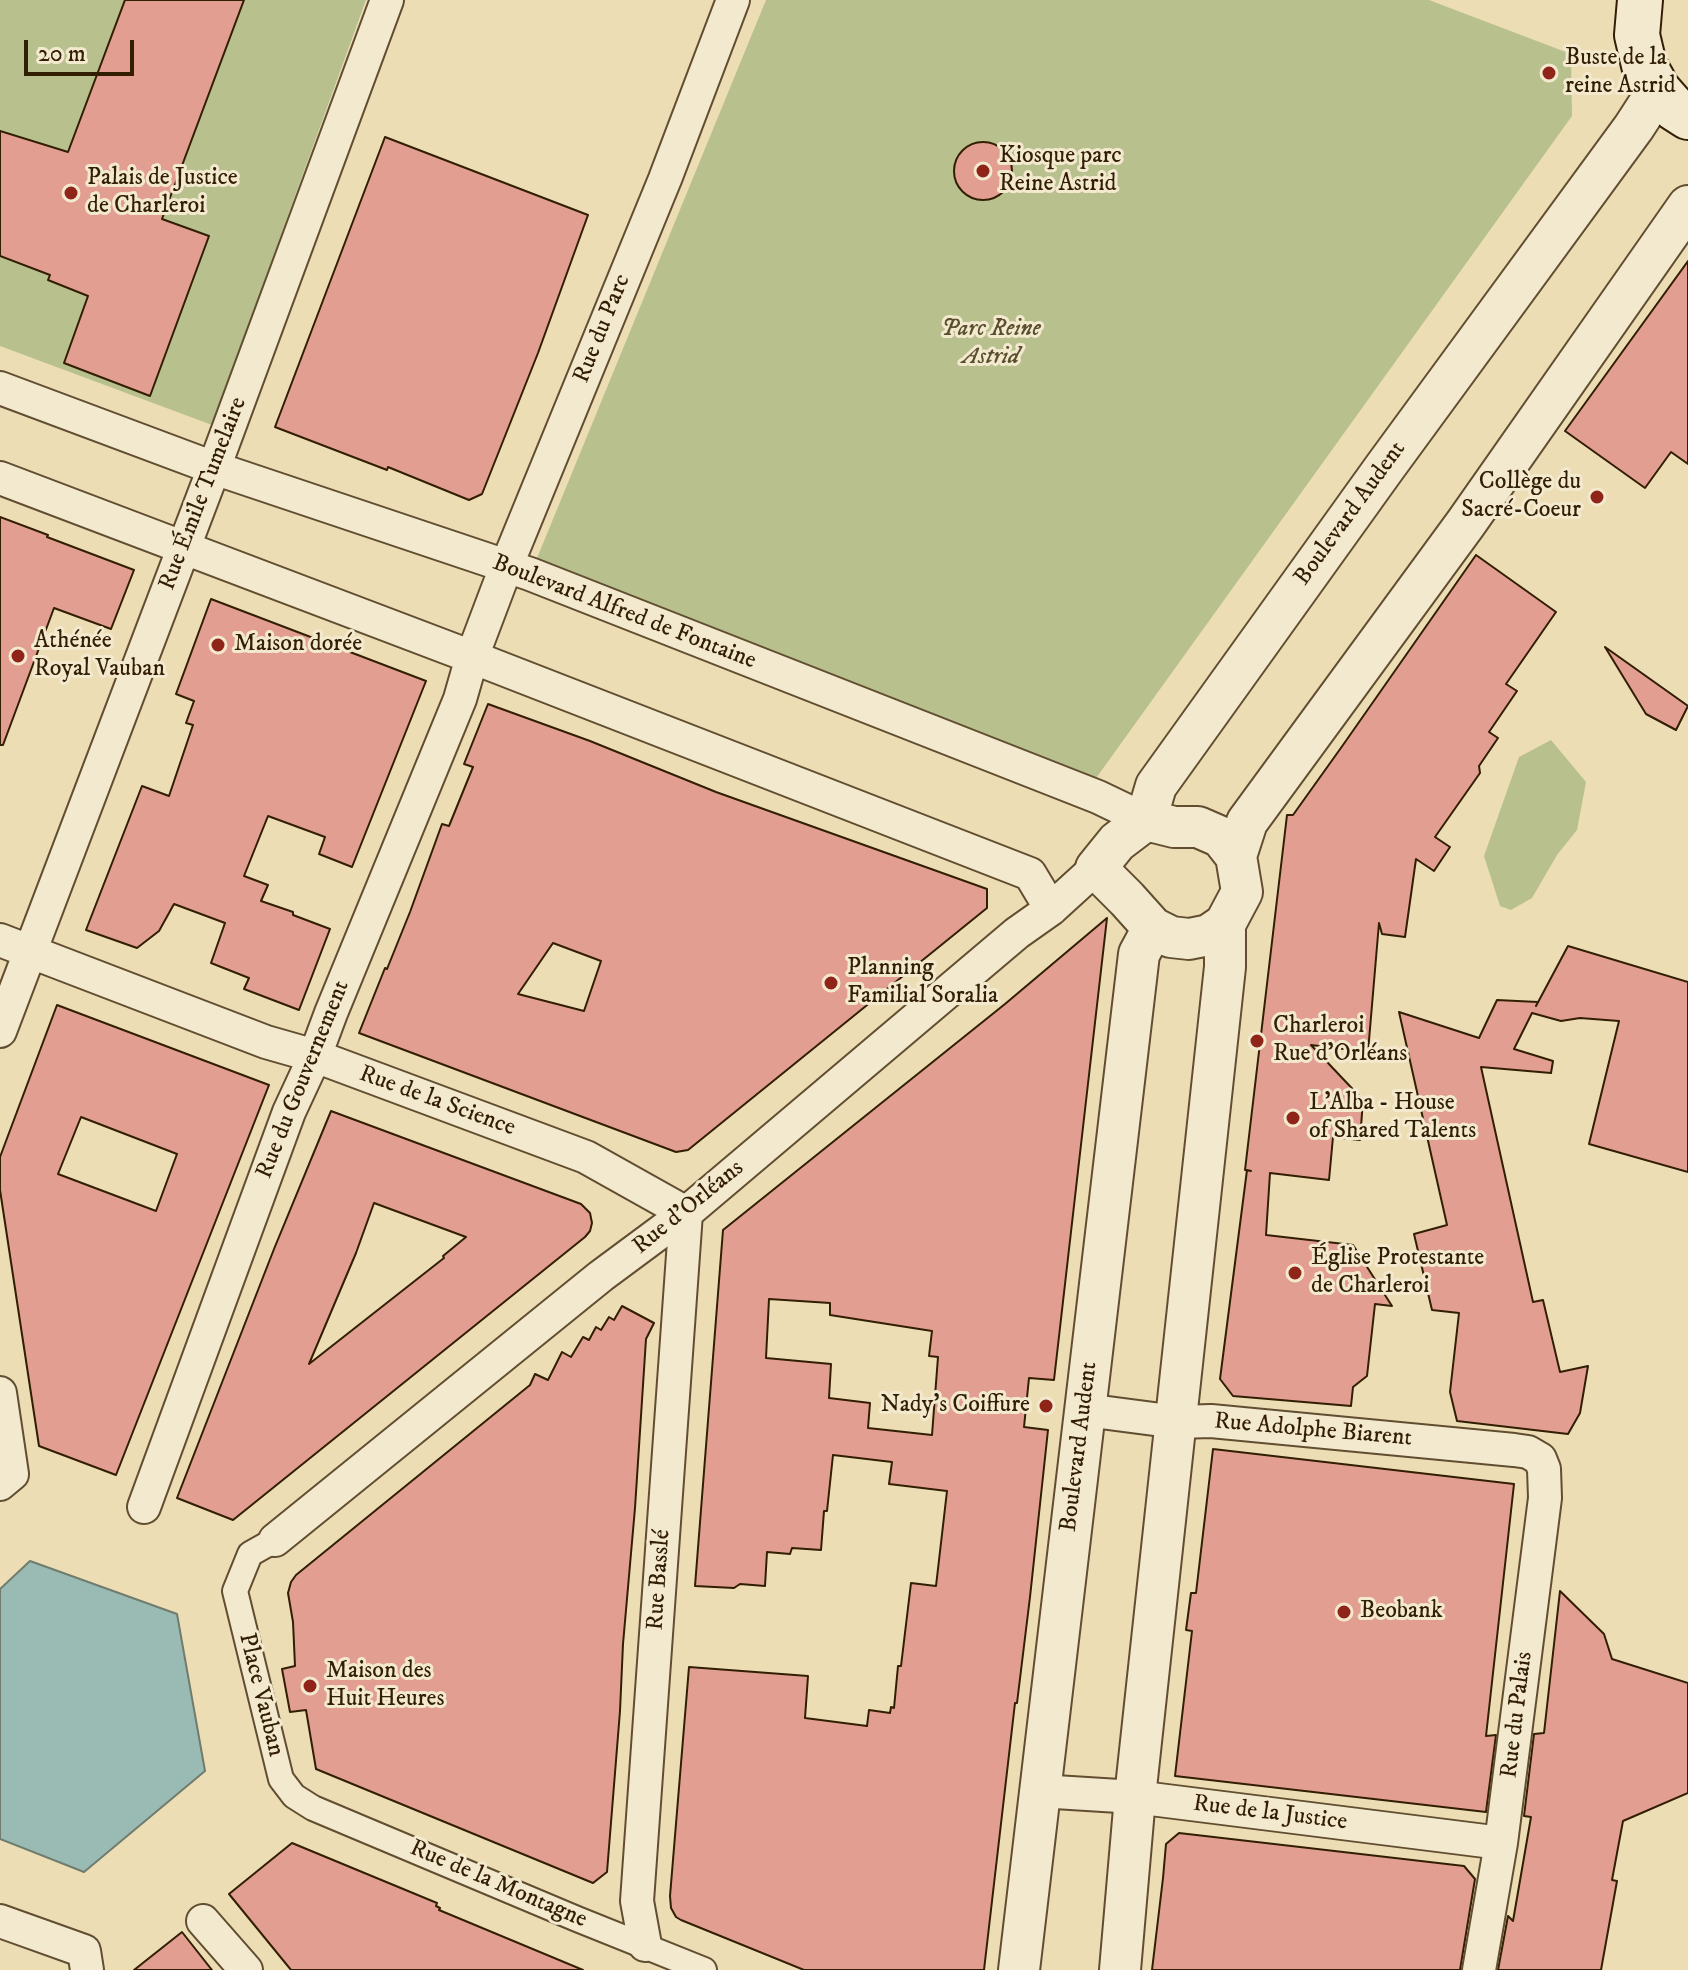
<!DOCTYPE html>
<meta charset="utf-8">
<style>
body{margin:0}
#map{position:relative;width:1688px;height:1970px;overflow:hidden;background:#edddb5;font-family:"IM FELL DW Pica",serif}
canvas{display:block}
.scale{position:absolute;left:24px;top:40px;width:110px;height:36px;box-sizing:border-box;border:4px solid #321e03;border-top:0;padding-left:10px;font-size:24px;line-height:28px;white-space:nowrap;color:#321e03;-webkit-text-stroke:6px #f3e9cf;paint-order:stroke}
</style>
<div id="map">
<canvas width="1688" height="1970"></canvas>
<div class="scale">20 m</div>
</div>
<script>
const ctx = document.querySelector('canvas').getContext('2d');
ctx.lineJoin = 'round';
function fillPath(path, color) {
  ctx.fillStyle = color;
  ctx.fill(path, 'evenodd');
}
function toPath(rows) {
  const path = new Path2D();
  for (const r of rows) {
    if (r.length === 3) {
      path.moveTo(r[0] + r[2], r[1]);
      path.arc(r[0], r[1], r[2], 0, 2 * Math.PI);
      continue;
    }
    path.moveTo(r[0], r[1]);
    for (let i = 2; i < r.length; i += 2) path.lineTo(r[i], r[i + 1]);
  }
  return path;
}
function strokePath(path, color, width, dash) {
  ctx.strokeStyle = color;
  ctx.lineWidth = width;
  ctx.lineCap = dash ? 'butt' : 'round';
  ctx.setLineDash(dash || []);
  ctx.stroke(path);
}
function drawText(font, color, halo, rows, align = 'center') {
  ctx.font = font + ' "IM FELL DW Pica",serif';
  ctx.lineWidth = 6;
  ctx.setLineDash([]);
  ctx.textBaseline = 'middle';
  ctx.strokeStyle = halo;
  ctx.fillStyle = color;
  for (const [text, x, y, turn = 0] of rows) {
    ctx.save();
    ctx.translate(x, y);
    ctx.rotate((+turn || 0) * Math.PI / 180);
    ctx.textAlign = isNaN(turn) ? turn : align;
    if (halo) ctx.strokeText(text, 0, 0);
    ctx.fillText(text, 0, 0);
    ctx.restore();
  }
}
fillPath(toPath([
 [0,0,366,0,212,425,0,346],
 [766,0,1429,0,1571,54,1572,116,1094,781,535,563],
 [1551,740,1586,782,1577,830,1557,855,1532,898,1511,910,1500,906,1484,856,1519,757]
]), '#b8c18e');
const water = toPath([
 [30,1561,177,1614,205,1771,84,1872,0,1839,0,1589,30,1561]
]);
fillPath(water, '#9abbb3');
strokePath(water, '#707c6d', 2);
const building = toPath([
 [125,0,244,0,162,219,209,236,150,396,64,363,88,296,48,280,50,275,0,256,0,131,68,152,125,0],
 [385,137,588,215,538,353,482,494,469,500,388,467,387,470,275,427,385,137],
 [983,171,29],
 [1688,261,1688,464,1671,452,1645,488,1565,431,1688,261],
 [0,517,48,535,47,537,134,570,111,629,54,608,3,745,0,745,0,517],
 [1476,555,1556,612,1506,684,1517,691,1489,732,1498,738,1479,766,1480,773,1435,837,1450,847,1434,871,1416,859,1405,937,1382,934,1379,923,1368,1052,1311,1045,1363,1100,1360,1140,1333,1137,1329,1180,1270,1173,1266,1235,1353,1245,1392,1306,1375,1304,1367,1376,1353,1387,1351,1406,1233,1396,1220,1379,1247,1170,1251,1171,1245,1170,1287,815,1293,815,1343,745,1476,555],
 [211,599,426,681,352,867,319,854,325,837,268,816,244,876,268,885,261,901,293,912,293,915,330,929,299,1010,244,989,249,978,211,963,225,923,174,904,159,931,137,948,86,930,142,786,169,796,193,725,186,723,194,701,176,694,211,599],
 [1605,647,1688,706,1676,730,1646,714,1605,647],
 [488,704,590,741,716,792,987,889,987,908,688,1150,676,1152,359,1033,385,968,387,969,410,912,442,824,449,826,473,767,464,764,488,704],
 [553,943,601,961,584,1011,518,994,553,943],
 [1107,918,1054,1380,1029,1378,1024,1427,1048,1430,1030,1597,1017,1703,1015,1703,984,1970,804,1970,681,1920,676,1917,671,1908,670,1896,689,1667,808,1676,805,1718,867,1726,869,1710,890,1713,891,1707,894,1708,898,1666,901,1666,911,1583,936,1586,947,1491,889,1484,892,1462,833,1455,827,1511,824,1511,821,1550,792,1548,790,1554,767,1552,765,1586,740,1584,734,1588,695,1586,723,1230,1005,1004,1107,918],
 [769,1299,830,1303,830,1315,932,1331,929,1356,938,1357,932,1435,868,1428,870,1403,829,1398,831,1364,766,1358,769,1299],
 [1568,946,1688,982,1688,1172,1589,1144,1619,1021,1580,1018,1561,1021,1532,1013,1514,1049,1553,1061,1551,1073,1481,1067,1533,1302,1543,1300,1560,1372,1588,1366,1580,1413,1568,1434,1457,1421,1450,1392,1459,1313,1432,1310,1414,1234,1447,1225,1399,1012,1479,1038,1497,1000,1538,1002,1536,1006,1568,946],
 [57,1005,269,1085,116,1475,39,1446,0,1190,0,1157,57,1005],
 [81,1117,177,1154,156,1211,58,1174,81,1117],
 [331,1111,581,1204,590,1213,592,1223,590,1231,585,1237,233,1520,177,1498,274,1249,331,1111],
 [374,1203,466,1237,443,1256,444,1258,309,1364,356,1253,374,1203],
 [622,1306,654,1323,646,1339,635,1508,623,1644,620,1711,607,1872,593,1883,316,1769,306,1710,290,1712,282,1669,295,1666,293,1622,288,1593,291,1582,296,1575,530,1385,535,1374,548,1380,562,1352,571,1357,583,1337,589,1340,596,1327,601,1330,609,1317,614,1320,622,1306],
 [1213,1449,1514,1484,1486,1736,1496,1735,1486,1812,1175,1776,1192,1631,1186,1630,1191,1593,1196,1593,1213,1449],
 [1560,1591,1604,1634,1612,1659,1688,1683,1688,1793,1623,1821,1612,1880,1617,1881,1601,1970,1498,1970,1508,1916,1513,1921,1531,1817,1524,1816,1534,1734,1544,1733,1560,1591],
 [1179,1833,1464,1866,1475,1879,1460,1970,1152,1970,1163,1878,1166,1844,1179,1833],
 [292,1843,437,1903,436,1906,440,1908,439,1910,583,1970,291,1970,229,1894,292,1843],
 [182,1932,212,1970,134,1970,182,1932]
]);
fillPath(building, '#e29f91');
strokePath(building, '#321e03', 2);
const pedestrian = toPath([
 [275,1540,250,1554,235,1591,281,1779,294,1796,313,1808,577,1919,704,1970]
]);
const minor = toPath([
 [0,388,214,468,530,574,1098,797,1146,820],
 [0,478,472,657,1030,874,1051,909],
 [0,940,266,1042,315,1056,586,1157,686,1213],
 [0,1031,214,468,387,0],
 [0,1393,12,1474,0,1484],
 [1085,1410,1177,1422,1211,1421,1514,1450,1528,1452,1540,1459,1544,1469,1545,1498,1501,1843,1479,1970],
 [144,1507,289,1112,315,1056,331,1013,460,699,472,657,506,567,665,179,733,0],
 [275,1540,601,1276,686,1213,1017,933,1051,909,1096,868],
 [1039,1791,1135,1797,1501,1843],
 [0,1921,84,1951,87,1970],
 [203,1921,246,1970],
 [645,1945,637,1901,686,1213]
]);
const tertiary = toPath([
 [1146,820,1174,827,1198,827,1221,837,1236,856],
 [1225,924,1209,935,1189,939,1171,937,1153,928,1127,899,1096,868,1117,842,1146,820,1156,786,1385,467,1634,127,1658,90],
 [1019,1970,1139,954,1153,928],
 [1120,1970,1135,1797,1225,967,1225,924,1242,892,1236,856,1247,822,1466,523,1688,206]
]);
const secondary = toPath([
 [1640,0,1637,35,1644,65,1658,90,1674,108,1688,117]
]);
strokePath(pedestrian, '#614e30', 28);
strokePath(minor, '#614e30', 36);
strokePath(tertiary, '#614e30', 44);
strokePath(secondary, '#321e03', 48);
strokePath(pedestrian, '#f3e9cf', 24);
strokePath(minor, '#f3e9cf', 32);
strokePath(tertiary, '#f3e9cf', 40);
strokePath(secondary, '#f3e9cf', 44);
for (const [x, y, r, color] of [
 [1549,73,8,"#8f2418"],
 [983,171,8,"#8f2418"],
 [71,193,8,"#8f2418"],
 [1597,497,8,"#8f2418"],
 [218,645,8,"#8f2418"],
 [18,656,8,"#8f2418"],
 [831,983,8,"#8f2418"],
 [1257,1041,8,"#8f2418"],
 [1293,1118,8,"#8f2418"],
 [1295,1273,8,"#8f2418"],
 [1046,1406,8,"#8f2418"],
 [1344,1612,8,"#8f2418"],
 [310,1686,8,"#8f2418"]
]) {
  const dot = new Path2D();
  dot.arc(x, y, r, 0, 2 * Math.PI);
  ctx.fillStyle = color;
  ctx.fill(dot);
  strokePath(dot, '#f3e9cf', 3);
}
drawText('24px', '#321e03', '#f3e9cf', [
 ["Buste de la",1565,59],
 ["reine Astrid",1565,87],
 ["Kiosque parc",999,157],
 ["Reine Astrid",999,185],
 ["Palais de Justice",87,179],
 ["de Charleroi",87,207],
 ["Collège du",1581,483,"right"],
 ["Sacré-Coeur",1581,511,"right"],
 ["Athénée",34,642],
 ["Royal Vauban",34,670],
 ["Maison dorée",234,645],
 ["Planning",847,969],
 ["Familial Soralia",847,997],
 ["Charleroi",1273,1027],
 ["Rue d'Orléans",1273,1055],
 ["L'Alba - House",1309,1104],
 ["of Shared Talents",1309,1132],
 ["Église Protestante",1311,1259],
 ["de Charleroi",1311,1287],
 ["Nady's Coiffure",1030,1406,"right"],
 ["Beobank",1360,1612],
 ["Maison des",326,1672],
 ["Huit Heures",326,1700]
], 'left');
drawText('24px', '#321e03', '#f3e9cf', [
 ["Rue du Parc",603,329,-68],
 ["Rue Émile Tumelaire",204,494,-69],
 ["Boulevard Audent",1351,514,-54],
 ["Boulevard Alfred de Fontaine",624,613,21],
 ["Rue du Gouvernement",304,1080,-68],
 ["Rue de la Science",437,1102,20],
 ["Rue d'Orléans",689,1208,-39],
 ["Rue Adolphe Biarent",1313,1431,5],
 ["Boulevard Audent",1080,1447,-83],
 ["Rue Basslé",660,1580,-86],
 ["Place Vauban",260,1695,76],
 ["Rue du Palais",1518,1715,-83],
 ["Rue de la Justice",1270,1814,7],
 ["Rue de la Montagne",498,1885,23]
]);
drawText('italic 24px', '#5a4f2d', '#f3e9cf', [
 ["Parc Reine",991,330],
 ["Astrid",991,358]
]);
</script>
